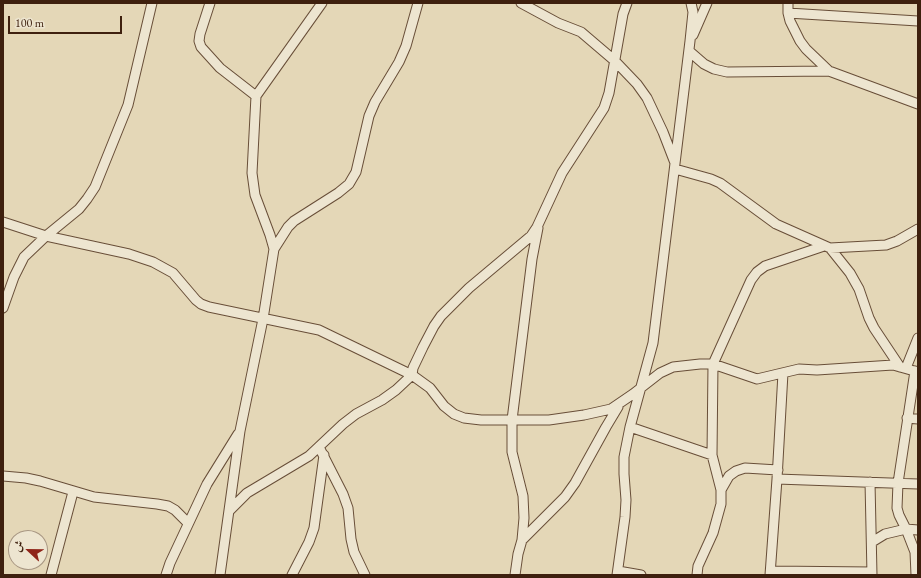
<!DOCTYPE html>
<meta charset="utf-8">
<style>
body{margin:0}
#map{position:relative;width:921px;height:578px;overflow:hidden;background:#e4d7b7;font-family:"EB Garamond",Amiri,serif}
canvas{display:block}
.frame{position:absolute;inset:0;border:4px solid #3e200e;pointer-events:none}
.north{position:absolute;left:8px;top:530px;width:40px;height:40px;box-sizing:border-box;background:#ede5d0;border:1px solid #a79682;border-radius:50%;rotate:292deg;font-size:11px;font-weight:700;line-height:16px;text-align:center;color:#3e200e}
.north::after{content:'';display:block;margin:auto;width:14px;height:18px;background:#8f2418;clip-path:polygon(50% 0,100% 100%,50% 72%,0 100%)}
.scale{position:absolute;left:8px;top:16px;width:114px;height:18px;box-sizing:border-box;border:2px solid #3e200e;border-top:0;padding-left:5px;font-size:12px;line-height:14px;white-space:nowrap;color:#3e200e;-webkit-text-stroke:3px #ede5d0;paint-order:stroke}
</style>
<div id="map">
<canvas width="921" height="578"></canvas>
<div class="frame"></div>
<div class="north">ش</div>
<div class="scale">100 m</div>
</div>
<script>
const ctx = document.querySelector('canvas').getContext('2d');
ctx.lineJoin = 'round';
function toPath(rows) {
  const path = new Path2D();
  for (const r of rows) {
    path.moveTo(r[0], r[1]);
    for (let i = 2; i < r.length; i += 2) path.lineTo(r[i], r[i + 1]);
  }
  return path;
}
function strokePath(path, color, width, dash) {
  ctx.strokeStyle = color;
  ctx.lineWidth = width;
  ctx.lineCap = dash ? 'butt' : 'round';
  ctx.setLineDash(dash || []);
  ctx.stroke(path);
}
const street = toPath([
 [210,3,200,34,199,41,201,47,220,68,256,96],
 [521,3,558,23,581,32,615,61,637,84,647,98,663,132,675,163],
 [627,3,623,14,609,93,604,108,562,173,537,227,531,236,469,288,441,316,434,326,423,347,413,368,412,375,430,388,444,406,454,414,464,418,481,420,549,420,584,415,611,409,633,394,660,373,673,367,700,364,713,364,757,379,799,369,817,370,893,365,918,372],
 [788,3,788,13,790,21,800,41,806,49,829,71,918,104],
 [788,13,918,21],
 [693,35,707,3],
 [689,51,704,64,714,69,727,72,829,71],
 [675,169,711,179,720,183,776,224,830,248,850,273,859,289,869,318,874,328,900,367],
 [3,222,46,236,129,254,153,262,173,273,196,300,201,304,209,307,319,330,412,375,396,390,382,400,356,414,343,424,309,456,247,493,229,511],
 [830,248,886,245,897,241,918,229],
 [274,249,288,227,294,221,338,193,349,184,356,172,369,116,375,102,399,62,406,46,418,3],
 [3,308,14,277,24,257,46,236,79,209,87,199,95,187,128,105,152,3],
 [906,368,918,338],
 [915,371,898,483,897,508,899,515,906,529,915,552,916,575],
 [907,418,918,419],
 [630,427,712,455,713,364,751,280,757,272,765,266,824,246],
 [319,447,343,494,348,508,351,539,354,552,365,575],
 [3,476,26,478,40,481,94,497,157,504,168,506,175,510,188,523],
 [777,479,918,484],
 [870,482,872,575],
 [721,490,729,476,736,471,745,468,778,470],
 [522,540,565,497,575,483,606,427,618,407],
 [872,542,885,534,906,529,918,530],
 [618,571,641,575],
 [771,571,872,572],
 [51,575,73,492],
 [166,575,170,563,207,484,238,434],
 [220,575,240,431,263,319,274,249,270,235,255,195,252,173,256,96,322,3],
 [292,575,309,542,314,528,324,455],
 [515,575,518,554,522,540,524,518,523,496,512,452,512,420,532,259,538,228],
 [617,575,625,517,626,500,624,474,624,457,630,427,653,343,690,41,693,12,691,3],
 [697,575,698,566,713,533,721,504,721,490,712,455],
 [770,575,777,479,783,373]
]);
strokePath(street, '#684e38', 11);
strokePath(street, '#ede5d0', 9);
</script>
